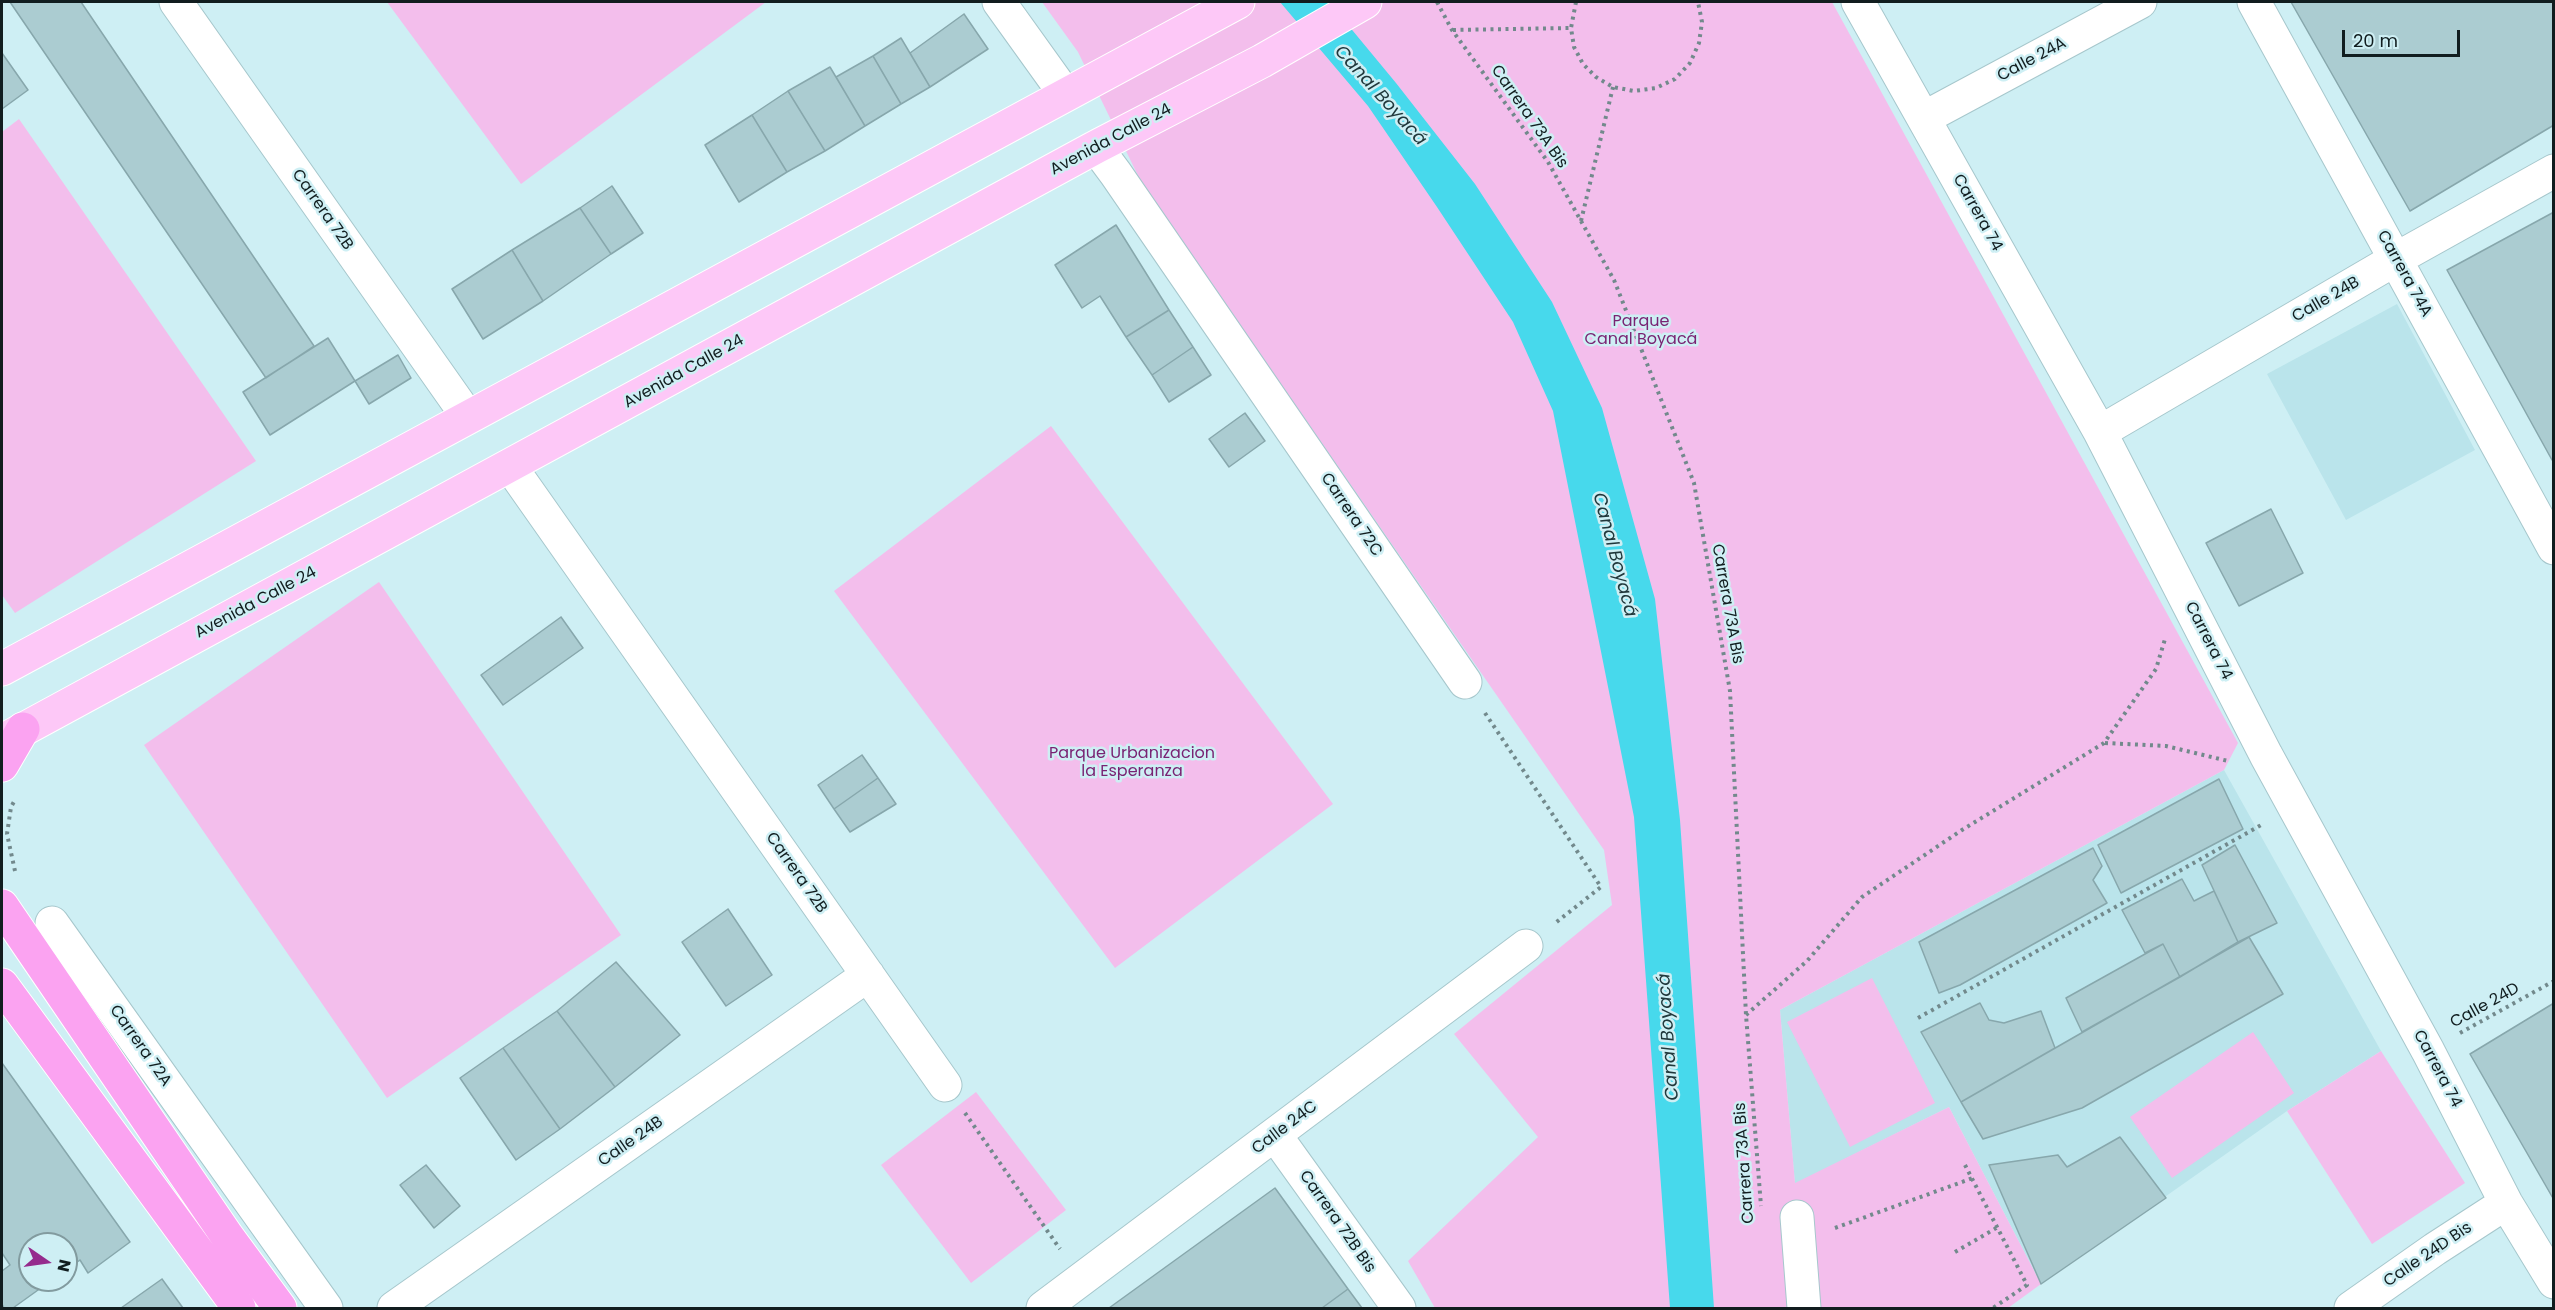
<!DOCTYPE html>
<meta charset="utf-8">
<style>
body{margin:0}
#map{position:relative;width:2555px;height:1310px;overflow:hidden;background:#ceeff4;font-family:Poppins,sans-serif}
canvas{display:block}
.frame{position:absolute;inset:0;border:3px solid #111d1f;pointer-events:none}
.north{position:absolute;left:18px;top:1232px;width:60px;height:60px;box-sizing:border-box;background:#ceeff4;border:2px solid #829b9f;border-radius:50%;rotate:103deg;font-size:16px;font-weight:700;line-height:24px;text-align:center;color:#111d1f}
.north::after{content:'';display:block;margin:auto;width:21px;height:27px;background:#952b8d;clip-path:polygon(50% 0,100% 100%,50% 72%,0 100%)}
.scale{position:absolute;left:2342px;top:30px;width:118px;height:27px;box-sizing:border-box;border:3px solid #111d1f;border-top:0;padding-left:8px;font-size:18px;line-height:21px;white-space:nowrap;color:#111d1f;-webkit-text-stroke:4px #ceeff4;paint-order:stroke}
</style>
<div id="map">
<canvas width="2555" height="1310"></canvas>
<div class="frame"></div>
<div class="north">N</div>
<div class="scale">20 m</div>
</div>
<script>
const ctx = document.querySelector('canvas').getContext('2d');
ctx.lineJoin = 'round';
function fillPath(path, color) {
  ctx.fillStyle = color;
  ctx.fill(path, 'evenodd');
}
function toPath(rows) {
  const path = new Path2D();
  for (const r of rows) {
    path.moveTo(r[0], r[1]);
    for (let i = 2; i < r.length; i += 2) path.lineTo(r[i], r[i + 1]);
  }
  return path;
}
function strokePath(path, color, width, dash) {
  ctx.strokeStyle = color;
  ctx.lineWidth = width;
  ctx.lineCap = dash ? 'butt' : 'round';
  ctx.setLineDash(dash || []);
  ctx.stroke(path);
}
function drawText(font, color, halo, rows, align = 'center') {
  ctx.font = font + ' Poppins,sans-serif';
  ctx.lineWidth = 5;
  ctx.setLineDash([]);
  ctx.textBaseline = 'middle';
  ctx.strokeStyle = halo;
  ctx.fillStyle = color;
  for (const [text, x, y, turn = 0] of rows) {
    ctx.save();
    ctx.translate(x, y);
    ctx.rotate((+turn || 0) * Math.PI / 180);
    ctx.textAlign = isNaN(turn) ? turn : align;
    if (halo) ctx.strokeText(text, 0, 0);
    ctx.fillText(text, 0, 0);
    ctx.restore();
  }
}
fillPath(toPath([
 [2397,304,2475,450,2346,520,2267,374],
 [2224,770,2381,1051,2287,1111,2041,1284,1949,1107,1795,1184,1780,1010]
]), '#bae4eb');
fillPath(toPath([
 [387,2,766,2,521,184],
 [1042,2,1832,2,2238,743,2224,770,1780,1010,1795,1183,1949,1107,2041,1284,2008,1308,1435,1308,1408,1261,1538,1137,1454,1034,1612,905,1604,850,1142,184,1078,52],
 [19,119,256,461,15,613,2,595,2,132],
 [1051,426,1333,804,1115,968,834,591],
 [379,582,621,935,387,1098,144,745],
 [1872,978,1935,1103,1850,1147,1787,1022],
 [2253,1032,2294,1093,2172,1178,2130,1117],
 [2381,1051,2465,1183,2372,1244,2287,1111],
 [976,1092,1066,1210,971,1283,881,1165]
]), '#f3beec');
fillPath(toPath([
 [1280,2,1329,2,1396,83,1475,184,1552,302,1602,408,1655,599,1680,820,1714,1308,1670,1308,1634,817,1553,411,1513,322,1437,207,1368,106]
]), '#47d9ec');
const building = toPath([
 [10,2,81,2,314,346,266,378,10,2],
 [2291,2,2554,2,2554,125,2410,211,2291,2],
 [964,14,988,49,930,87,910,53,964,14],
 [901,38,930,87,901,104,873,56,901,38],
 [2,53,28,90,2,109,2,53],
 [873,56,901,104,865,126,836,77,873,56],
 [830,67,865,126,825,151,788,91,830,67],
 [788,91,825,151,787,172,752,115,788,91],
 [752,115,787,172,739,202,705,145,752,115],
 [612,186,643,233,611,254,580,208,612,186],
 [580,208,611,254,543,301,512,250,580,208],
 [2554,212,2554,459,2552,460,2447,270,2554,212],
 [1116,225,1169,310,1126,337,1100,296,1082,308,1055,265,1116,225],
 [512,250,543,301,483,339,452,289,512,250],
 [1169,310,1193,347,1152,375,1126,337,1169,310],
 [328,338,355,381,270,435,243,392,328,338],
 [1193,347,1211,375,1169,402,1152,375,1193,347],
 [398,355,411,378,369,404,355,381,398,355],
 [1245,413,1265,441,1229,467,1209,439,1245,413],
 [2271,509,2303,573,2239,606,2206,543,2271,509],
 [561,617,583,648,503,705,481,675,561,617],
 [862,755,878,778,834,809,818,785,862,755],
 [878,778,896,804,850,832,834,809,878,778],
 [2219,779,2243,829,2121,893,2098,845,2219,779],
 [2235,845,2277,923,2238,942,2202,865,2235,845],
 [2093,848,2102,866,2093,880,2107,903,1960,985,1939,993,1919,942,2093,848],
 [2182,879,2194,901,2214,891,2238,942,2180,977,2163,944,2145,953,2122,910,2182,879],
 [728,909,772,975,726,1006,682,942,728,909],
 [2249,937,2283,994,2082,1108,1983,1139,1961,1102,2249,937],
 [2163,944,2180,977,2082,1032,2066,998,2163,944],
 [616,962,680,1035,615,1087,557,1011,616,962],
 [1980,1003,1989,1020,2004,1023,2041,1011,2055,1048,1961,1102,1921,1032,1980,1003],
 [2554,1003,2554,1200,2470,1054,2554,1003],
 [557,1011,615,1087,560,1129,503,1048,557,1011],
 [503,1048,560,1129,516,1160,460,1078,503,1048],
 [2,1063,130,1242,88,1273,80,1260,66,1270,66,1244,30,1244,30,1280,52,1280,13,1308,4,1308,2,1304,2,1271,10,1265,2,1253,2,1063],
 [2120,1137,2166,1198,2041,1284,1989,1165,2058,1155,2067,1167,2120,1137],
 [426,1165,460,1206,434,1228,400,1185,426,1165],
 [1275,1188,1348,1289,1322,1308,1109,1308,1275,1188],
 [162,1279,183,1308,121,1308,162,1279],
 [1348,1289,1362,1308,1322,1308,1348,1289]
]);
fillPath(building, '#abccd1');
strokePath(building, '#87a7ac', 1.5);
const minor = toPath([
 [176,2,468,417],
 [999,2,1065,94],
 [1858,2,2100,432,2266,755,2428,1051,2506,1203,2554,1282],
 [2254,2,2554,548],
 [1924,118,2140,2],
 [1096,147,1116,174,1465,682],
 [2100,432,2396,259,2554,171],
 [510,466,945,1085],
 [52,923,326,1308],
 [1275,1135,1399,1308],
 [1797,1217,1804,1308],
 [394,1308,868,975],
 [1043,1308,1526,946],
 [2351,1308,2435,1249,2506,1203]
]);
const major = toPath([
 [2,669,1238,2],
 [2,741,1096,147,1262,61,1365,2]
]);
const highway = toPath([
 [2,765,23,729],
 [2,906,227,1236,280,1308],
 [2,985,239,1308]
]);
strokePath(minor, '#a6c7cc', 35);
strokePath(major, '#fff', 35);
strokePath(highway, '#fff', 35);
strokePath(toPath([
 [1437,2,1452,30,1548,162,1614,280,1694,483,1730,691,1746,1015,1761,1206],
 [1576,2,1571,28,1574,47,1583,64,1596,77,1613,87,1634,91,1656,88,1675,79,1690,63,1699,43,1702,22,1698,2],
 [1453,30,1571,28],
 [1581,221,1613,87],
 [1485,713,1601,887,1554,924],
 [2105,743,2166,746,2228,761],
 [15,871,7,834,11,807,15,800],
 [1746,1015,1807,961,1862,897,1962,830,2104,743,2156,669,2165,639],
 [1918,1018,2263,824],
 [2460,1033,2554,981],
 [965,1113,1060,1249],
 [1965,1165,2027,1285,1993,1308],
 [1835,1228,1973,1178],
 [1955,1252,1998,1227]
]), '#72898c', 4, [3, 4.5]);
strokePath(minor, '#fff', 33);
strokePath(major, '#fdc8f7', 33);
strokePath(highway, '#fba3f1', 33);
drawText('16px', '#111d1f', '#ceeff4', [
 ["Calle 24A",2032,60,-28],
 ["Carrera 73A Bis",1529,117,55],
 ["Avenida Calle 24",1111,140,-28],
 ["Carrera 72B",322,210,55],
 ["Carrera 74",1977,213,61],
 ["Carrera 74A",2404,274,61],
 ["Calle 24B",2326,300,-30],
 ["Avenida Calle 24",684,372,-29],
 ["Carrera 72C",1351,515,56],
 ["Avenida Calle 24",256,603,-28],
 ["Carrera 73A Bis",1727,604,80],
 ["Carrera 74",2208,641,63],
 ["Carrera 72B",796,873,55],
 ["Calle 24D",2485,1006,-29],
 ["Carrera 72A",140,1046,55],
 ["Carrera 74",2437,1069,62],
 ["Calle 24C",1285,1128,-37],
 ["Calle 24B",631,1142,-35],
 ["Carrera 73A Bis",1745,1163,-94],
 ["Carrera 72B Bis",1337,1222,55],
 ["Calle 24D Bis",2428,1255,-34]
]);
drawText('16px', '#792373', '#ceeff4', [
 ["Parque",1641,322],
 ["Canal Boyacá",1641,340],
 ["Parque Urbanizacion",1132,754],
 ["la Esperanza",1132,772]
]);
drawText('italic 18px', '#20383c', '#ceeff4', [
 ["Canal Boyacá",1380,96,48],
 ["Canal Boyacá",1614,555,75],
 ["Canal Boyacá",1669,1037,-94]
]);
</script>
